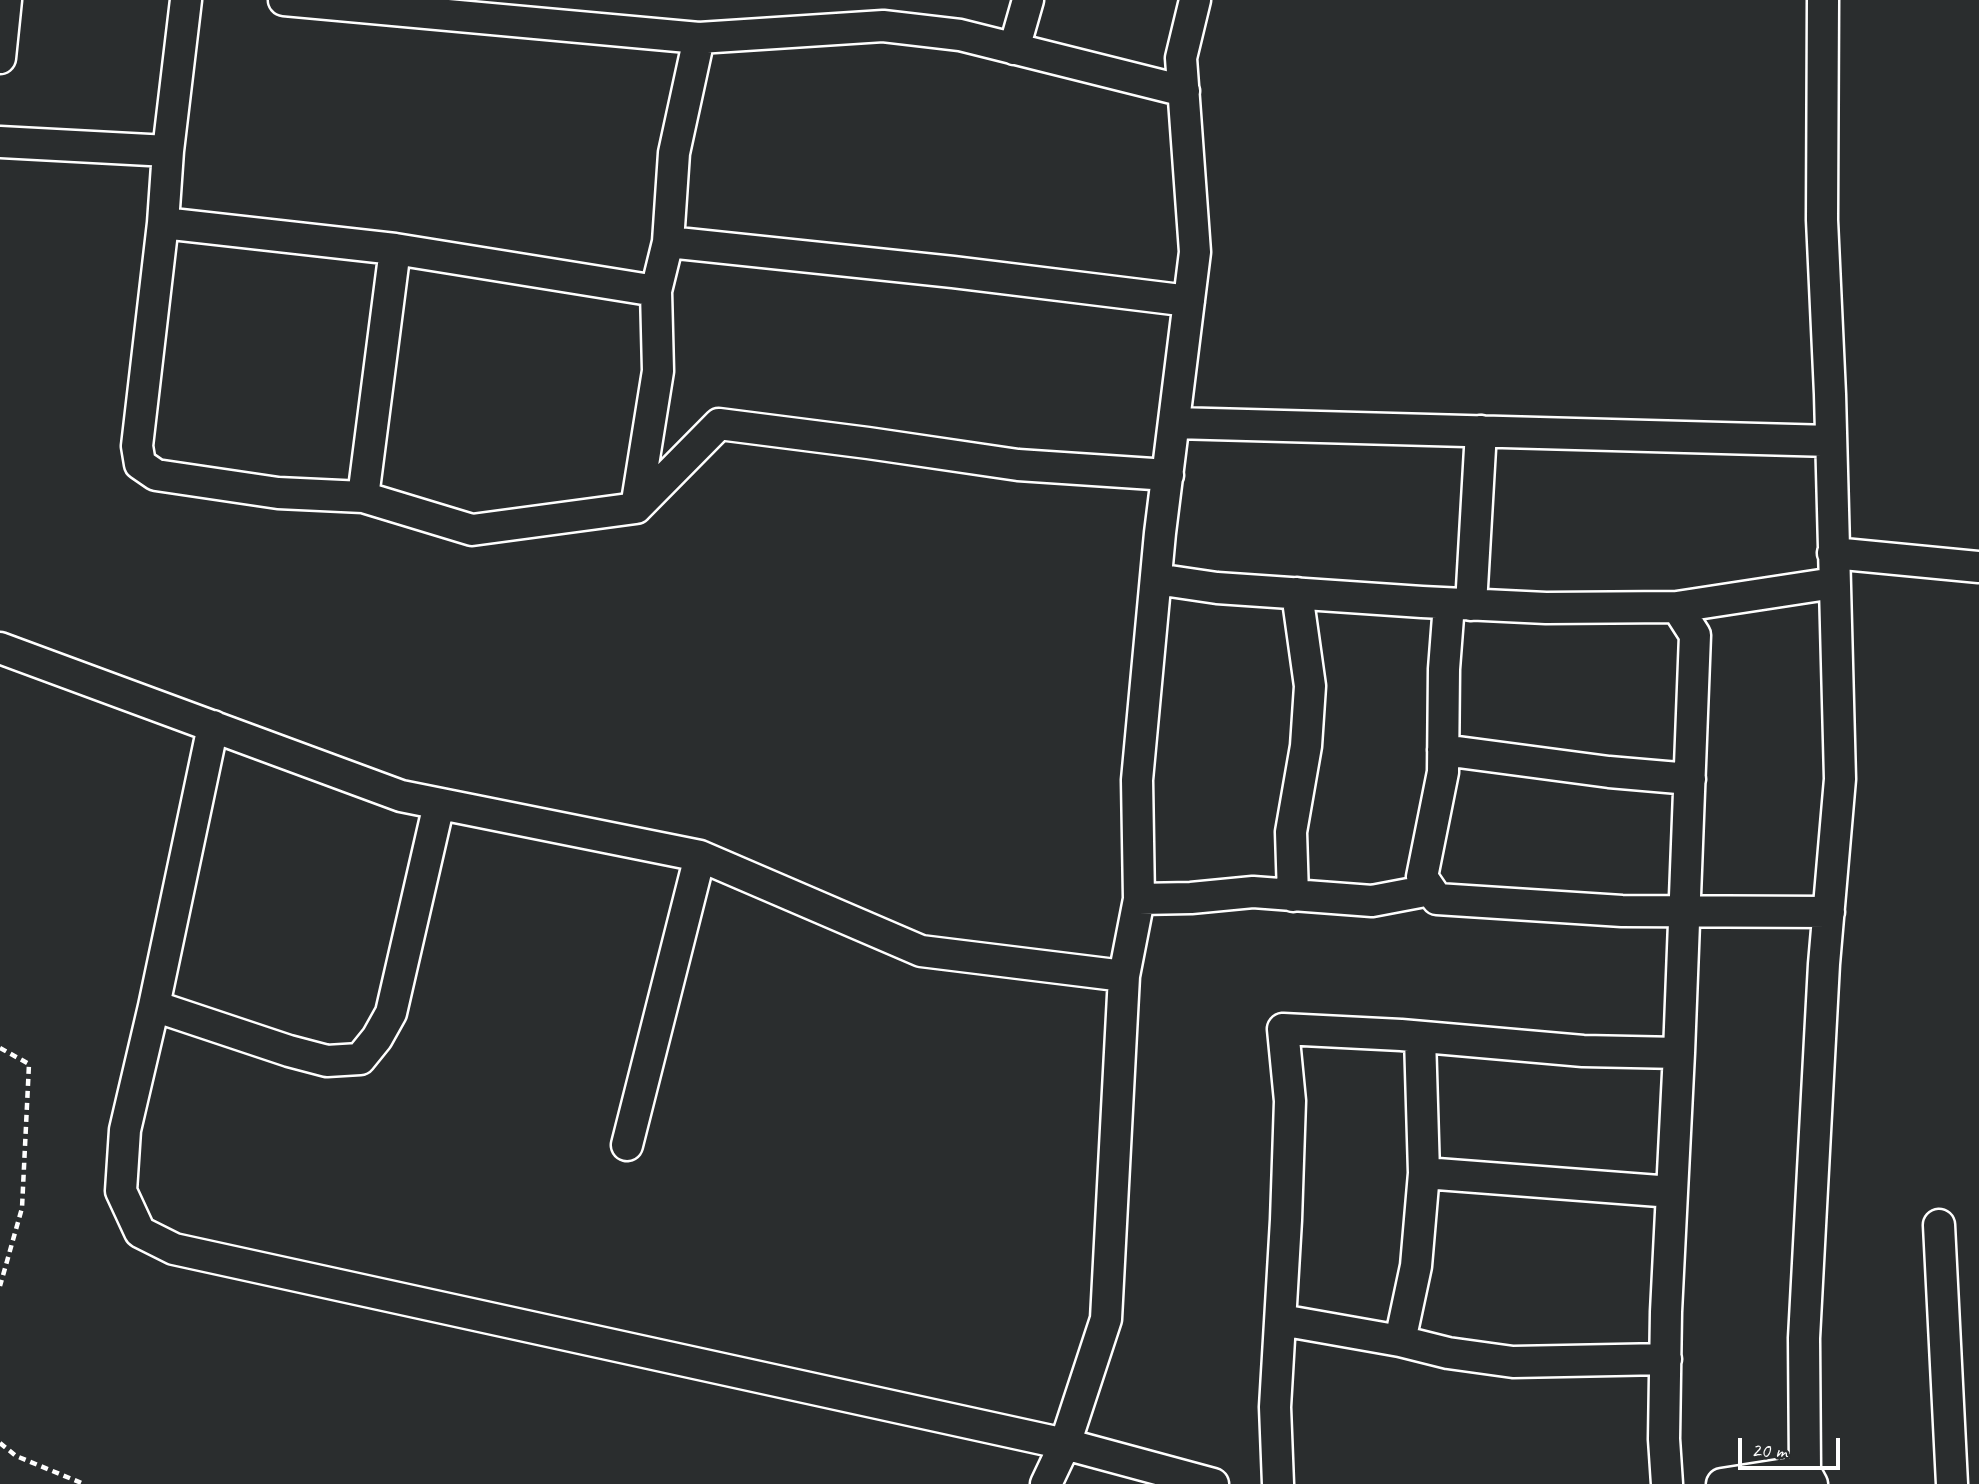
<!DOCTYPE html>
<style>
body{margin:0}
#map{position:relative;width:1979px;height:1484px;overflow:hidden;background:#2a2d2e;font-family:Caveat,sans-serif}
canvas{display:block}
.scale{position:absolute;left:1738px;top:1438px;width:102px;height:32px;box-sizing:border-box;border:4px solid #fff;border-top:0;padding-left:9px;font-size:21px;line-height:24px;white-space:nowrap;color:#fff;-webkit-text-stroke:5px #2a2d2e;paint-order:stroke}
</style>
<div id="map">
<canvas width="1979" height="1484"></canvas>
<div class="scale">20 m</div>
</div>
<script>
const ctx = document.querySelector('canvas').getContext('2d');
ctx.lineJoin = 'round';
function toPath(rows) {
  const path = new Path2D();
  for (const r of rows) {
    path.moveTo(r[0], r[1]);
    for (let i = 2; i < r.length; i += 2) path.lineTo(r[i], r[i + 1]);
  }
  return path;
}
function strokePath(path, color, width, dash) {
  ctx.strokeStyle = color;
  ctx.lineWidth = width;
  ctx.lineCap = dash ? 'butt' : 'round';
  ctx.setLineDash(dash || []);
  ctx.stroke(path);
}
const minor = toPath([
 [284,0,699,38,883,26,960,35,1184,91],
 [1014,49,1028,0],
 [0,58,6,0],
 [0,142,168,151,163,223,395,249,656,291],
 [168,151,186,0],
 [163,223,137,446,140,464,156,475,278,493,363,497,472,530,636,508,719,424,868,443,1018,465,1168,475],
 [668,242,953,272,1189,301],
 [1174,423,1831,441],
 [363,497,395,249],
 [636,508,658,371,656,291,668,242,674,153,699,38],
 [1833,553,1979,567],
 [1156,579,1217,588,1422,602,1546,608,1677,607,1695,635,1679,1053,1666,1312,1664,1439,1667,1484],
 [1449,604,1444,669,1443,772,1422,877,1437,899,1622,911,1829,912],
 [1471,605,1481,431],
 [1677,607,1834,583],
 [0,648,401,796,700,856,921,951,1124,976,1139,899,1137,780,1160,533,1195,252,1181,58,1195,0],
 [213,726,154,1006,125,1130,121,1191,140,1232,174,1249,1065,1444,1106,1319,1124,976],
 [1443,750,1609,772,1690,779],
 [1293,896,1291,832,1306,746,1310,686,1297,593],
 [1139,899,1191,898,1253,892,1372,901,1430,890],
 [154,1006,289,1051,327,1061,360,1059,377,1038,391,1013,439,804],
 [1420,1037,1424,1173,1416,1266,1400,1341,1448,1353,1513,1362,1666,1359],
 [627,1145,700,856],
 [1424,1173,1672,1192],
 [1939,1225,1952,1484],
 [1281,1320,1400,1341],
 [1046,1484,1065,1444,1213,1484],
 [1278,1484,1275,1407,1286,1220,1290,1101,1283,1029,1401,1035,1583,1051,1679,1053],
 [1722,1484,1805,1471],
 [1812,1484,1805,1471,1804,1338,1824,964,1840,779,1830,394,1822,220,1823,0]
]);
strokePath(minor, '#fff', 35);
strokePath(toPath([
 [0,1048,29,1064,22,1208,0,1286],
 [0,1443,16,1456,84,1484]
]), '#fff', 4.5, [7, 5]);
strokePath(minor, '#2a2d2e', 30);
</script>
